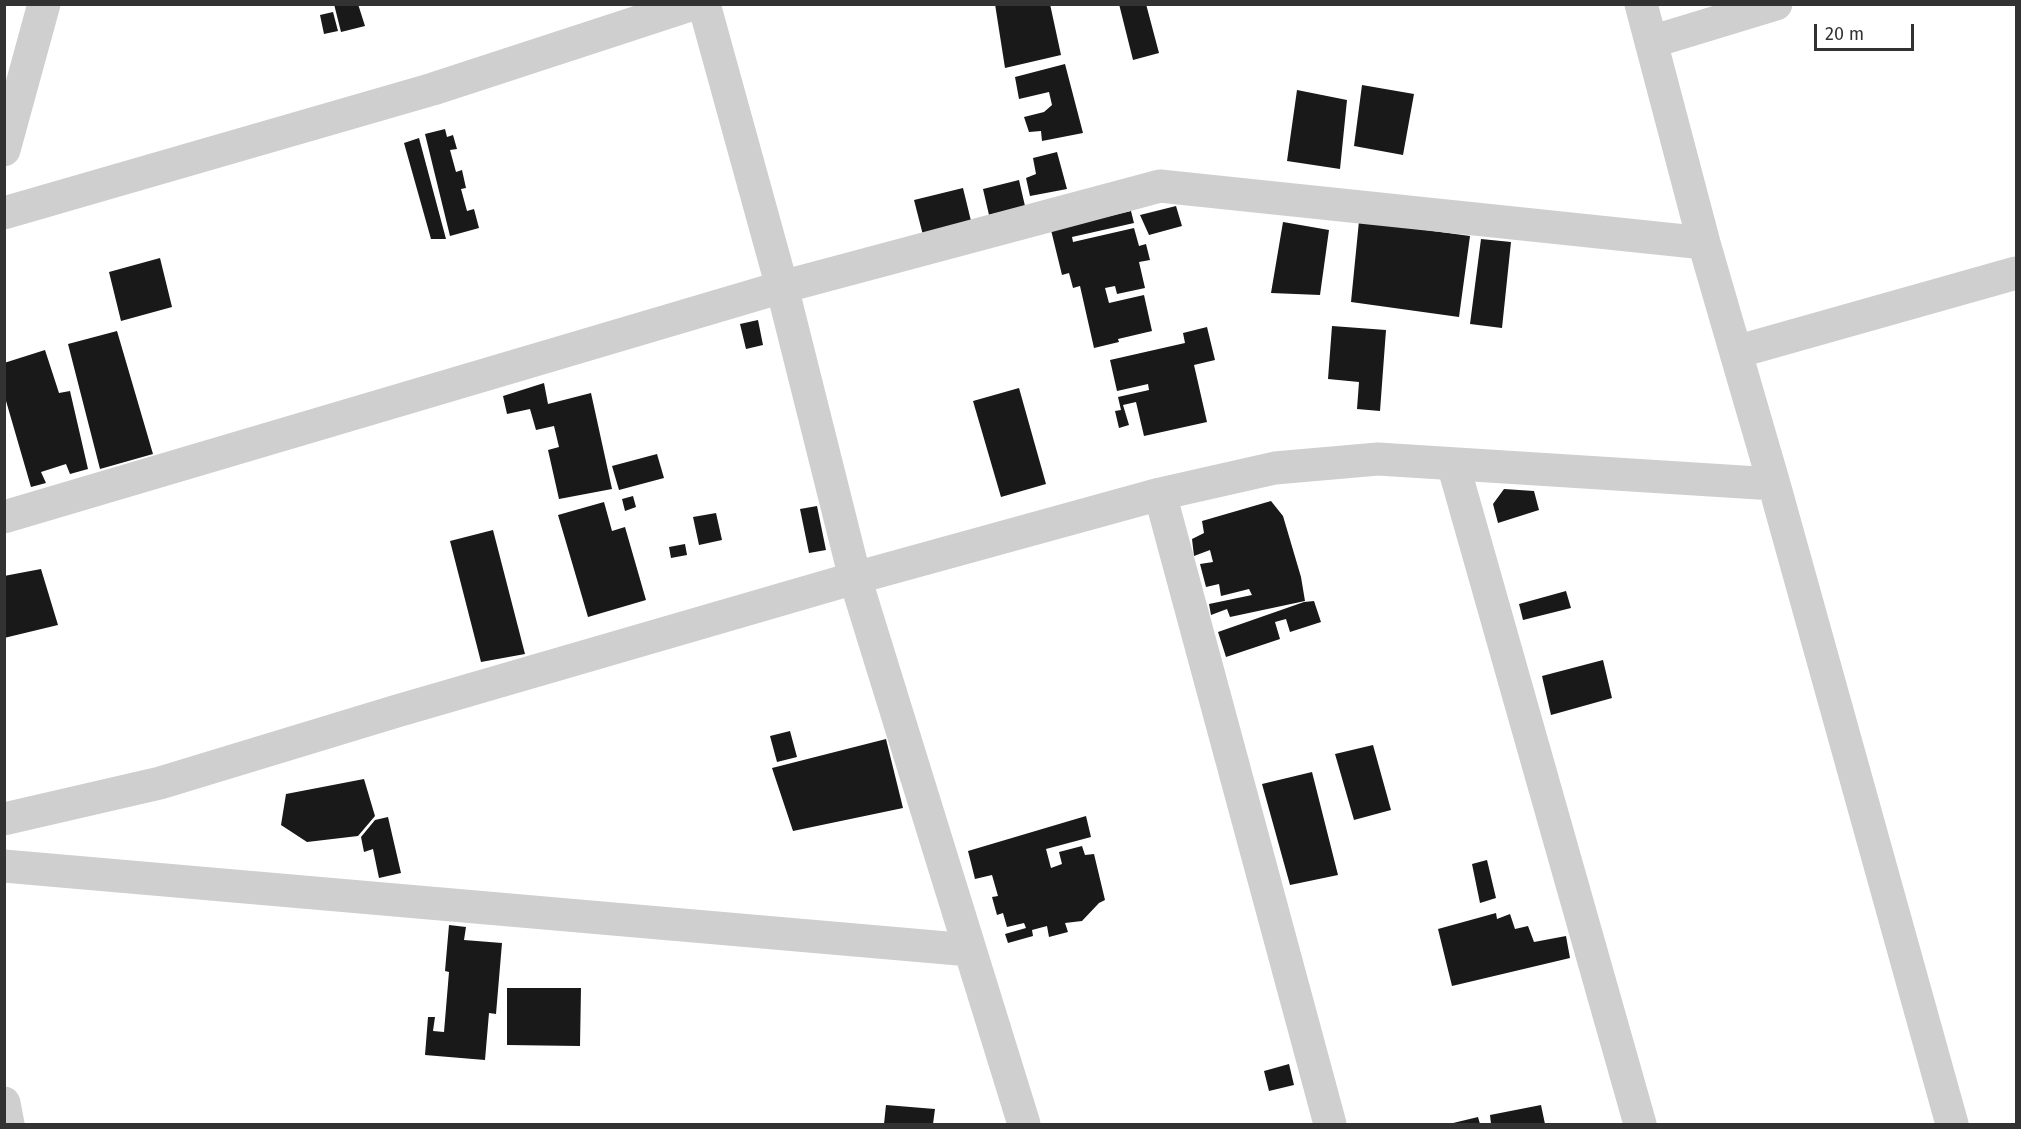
<!DOCTYPE html>
<style>
body{margin:0}
#map{position:relative;width:2021px;height:1129px;overflow:hidden;background:#fff;font-family:"Fira Sans",sans-serif}
canvas{display:block}
.frame{position:absolute;inset:0;border:6px solid #323232;pointer-events:none}
.scale{position:absolute;left:1814px;top:24px;width:100px;height:27px;box-sizing:border-box;border:3px solid #323232;border-top:0;padding-left:8px;font-size:18px;line-height:21px;white-space:nowrap;color:#323232;-webkit-text-stroke:4px #fff;paint-order:stroke}
</style>
<div id="map">
<canvas width="2021" height="1129"></canvas>
<div class="frame"></div>
<div class="scale">20 m</div>
</div>
<script>
const ctx = document.querySelector('canvas').getContext('2d');
ctx.lineJoin = 'round';
function fillPath(path, color) {
  ctx.fillStyle = color;
  ctx.fill(path, 'evenodd');
}
function toPath(rows) {
  const path = new Path2D();
  for (const r of rows) {
    path.moveTo(r[0], r[1]);
    for (let i = 2; i < r.length; i += 2) path.lineTo(r[i], r[i + 1]);
  }
  return path;
}
function strokePath(path, color, width, dash) {
  ctx.strokeStyle = color;
  ctx.lineWidth = width;
  ctx.lineCap = dash ? 'butt' : 'round';
  ctx.setLineDash(dash || []);
  ctx.stroke(path);
}
fillPath(toPath([
 [334,4,358,4,365,26,341,32],
 [995,4,1050,4,1061,55,1005,68],
 [1119,4,1146,4,1159,53,1133,60],
 [333,12,338,31,324,34,320,15],
 [1065,64,1083,133,1042,141,1041,131,1029,132,1024,117,1044,112,1052,105,1049,92,1019,99,1015,77],
 [1362,85,1414,94,1403,155,1354,146],
 [1297,90,1347,100,1340,169,1287,161],
 [445,129,447,137,453,135,457,149,450,150,456,172,462,170,466,188,461,189,467,211,474,209,479,228,450,236,425,134],
 [419,138,446,239,431,239,404,143],
 [1057,152,1067,189,1030,196,1026,178,1036,174,1033,158],
 [1019,180,1025,206,989,215,983,189],
 [963,188,972,225,924,239,914,200],
 [1176,206,1182,226,1149,235,1140,215],
 [1131,211,1134,223,1072,237,1073,242,1134,228,1139,246,1146,244,1150,260,1139,262,1145,288,1117,294,1115,286,1105,288,1109,303,1144,295,1152,331,1118,339,1119,342,1094,348,1080,286,1073,288,1069,273,1062,275,1051,230],
 [1359,221,1470,236,1459,317,1351,302],
 [1283,222,1329,230,1320,295,1271,293],
 [1481,239,1511,242,1502,328,1470,324],
 [160,258,172,307,121,321,109,272],
 [758,320,763,345,746,349,740,324],
 [1332,326,1386,330,1380,411,1357,409,1359,382,1328,379],
 [1207,327,1215,360,1194,365,1207,422,1144,436,1136,402,1123,405,1129,425,1119,428,1115,411,1121,410,1118,397,1149,390,1148,384,1117,391,1110,360,1185,343,1183,333],
 [117,331,153,454,100,469,68,344],
 [45,350,59,393,70,391,88,469,70,474,66,464,41,472,46,483,31,487,4,394,4,363],
 [544,383,548,404,591,393,612,489,559,499,548,450,559,447,554,426,536,430,530,409,507,414,503,396],
 [1019,388,1046,484,1001,497,973,401],
 [657,454,664,478,619,490,612,466],
 [1504,489,1534,491,1539,510,1498,523,1493,504],
 [633,496,636,507,625,511,622,499],
 [1271,501,1283,516,1301,577,1305,601,1230,617,1227,609,1211,615,1209,604,1252,595,1249,589,1221,596,1219,584,1206,587,1200,564,1213,562,1210,550,1194,556,1192,539,1204,533,1202,521],
 [604,502,612,531,625,527,646,600,588,617,558,515],
 [817,506,826,550,809,553,800,509],
 [716,513,722,540,699,545,693,517],
 [493,530,525,654,481,662,450,541],
 [685,544,687,555,671,558,669,547],
 [41,569,58,625,4,638,4,576],
 [1566,591,1571,608,1523,620,1519,604],
 [1314,601,1321,622,1290,632,1286,619,1275,622,1280,639,1226,657,1218,632,1304,602],
 [1603,660,1612,698,1551,715,1542,676],
 [790,731,797,757,777,762,770,736],
 [886,739,903,808,793,831,772,768],
 [1373,745,1391,810,1354,820,1335,754],
 [1312,772,1338,875,1290,885,1262,784],
 [364,779,375,816,358,836,307,842,281,825,286,794],
 [1086,816,1091,837,1046,849,1051,868,1062,864,1059,852,1082,846,1085,855,1094,854,1105,900,1099,903,1082,921,1065,923,1068,932,1049,937,1047,926,1032,930,1033,936,1008,943,1005,934,1026,928,1024,923,1007,927,1003,913,997,915,992,897,998,896,992,875,975,879,968,851],
 [388,817,401,873,379,878,373,849,364,852,361,837,375,820],
 [1487,860,1496,898,1480,903,1472,864],
 [1496,913,1497,919,1510,914,1515,929,1528,926,1534,942,1566,936,1570,958,1452,986,1438,929],
 [449,925,466,927,464,940,502,943,496,1014,489,1013,485,1060,425,1055,428,1017,435,1017,433,1031,444,1032,449,972,445,971],
 [507,988,581,988,580,1046,507,1045],
 [1289,1064,1294,1085,1269,1091,1264,1071],
 [886,1105,935,1109,933,1124,884,1124],
 [1541,1105,1545,1124,1491,1124,1490,1115],
 [1478,1117,1480,1124,1449,1124]
]), '#191919');
strokePath(toPath([
 [704,4,782,287,855,578,1024,1124],
 [1641,4,1704,243,1774,484,1952,1124],
 [1651,42,1776,4],
 [4,150,44,4],
 [4,213,433,89,693,4],
 [1736,352,2016,273],
 [1453,464,1640,1124],
 [1160,494,1330,1124],
 [4,517,782,287,1160,186,1704,243],
 [4,819,160,783,397,711,855,578,1160,494,1275,468,1378,459,1774,484],
 [4,866,970,950],
 [4,1103,8,1124]
]), '#cfcfcf', 33);
</script>
